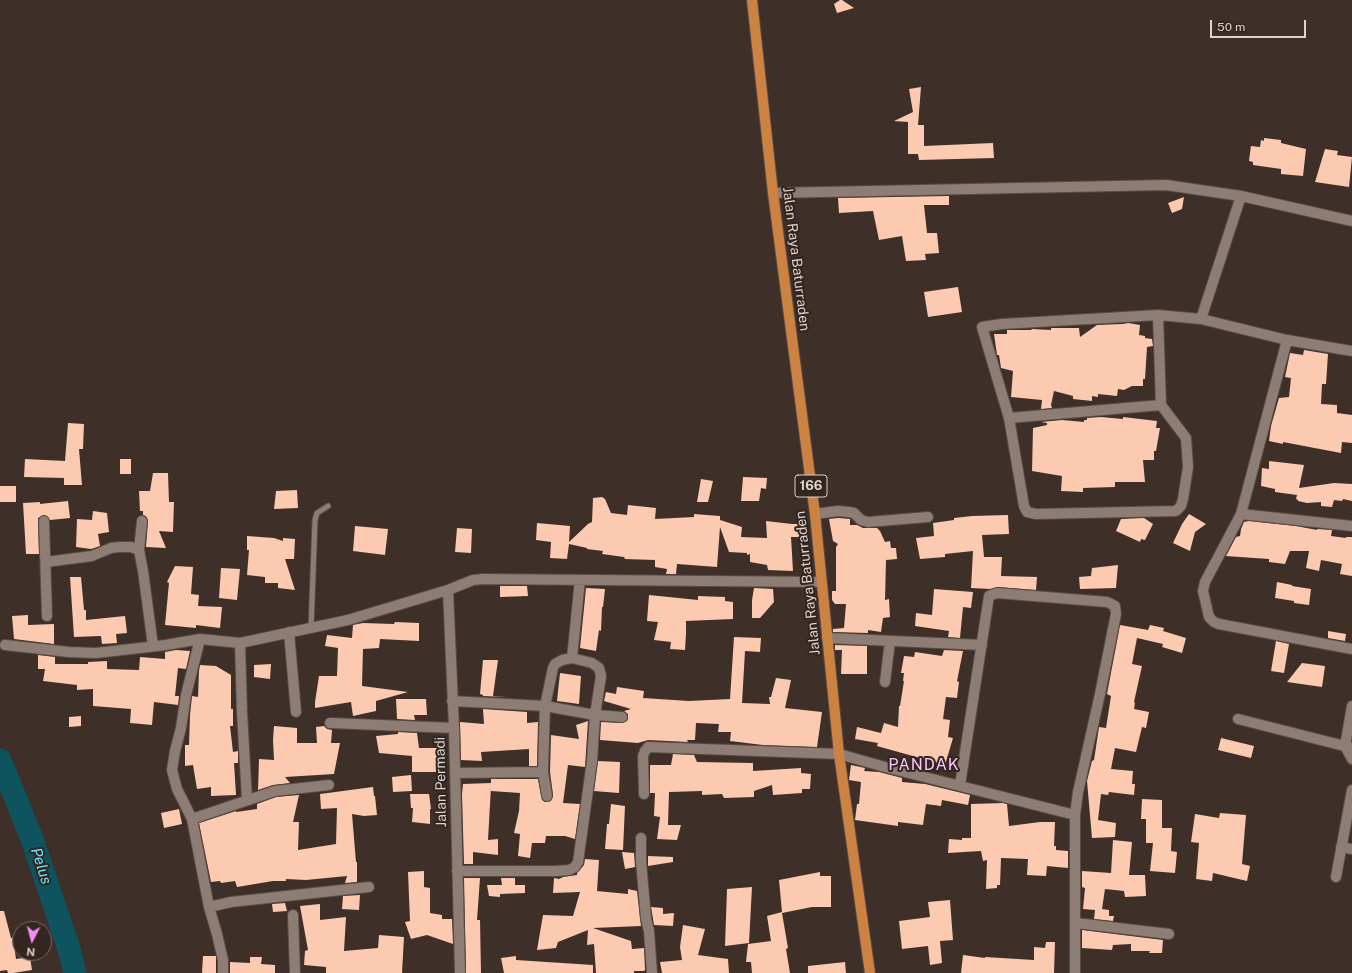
<!DOCTYPE html>
<style>
body{margin:0}
#map{position:relative;width:1352px;height:973px;overflow:hidden;background:#3e2f28;font-family:"Public Sans",sans-serif}
canvas{display:block}
.north{position:absolute;left:12px;top:921px;width:40px;height:40px;box-sizing:border-box;background:#33251f;border:1px solid #776b65;border-radius:50%;rotate:186deg;font-size:11px;font-weight:700;line-height:16px;text-align:center;color:#ddd3cf}
.north::after{content:'';display:block;margin:auto;width:14px;height:18px;background:#f28af2;clip-path:polygon(50% 0,100% 100%,50% 72%,0 100%)}
.scale{position:absolute;left:1210px;top:20px;width:96px;height:18px;box-sizing:border-box;border:2px solid #ddd3cf;border-top:0;padding-left:5px;font-size:12px;line-height:14px;white-space:nowrap;color:#ddd3cf;-webkit-text-stroke:3px #33251f;paint-order:stroke}
</style>
<div id="map">
<canvas width="1352" height="973"></canvas>
<div class="north">N</div>
<div class="scale">50 m</div>
</div>
<script>
const ctx = document.querySelector('canvas').getContext('2d');
ctx.lineJoin = 'round';
function toPath(rows) {
  const path = new Path2D();
  for (const r of rows) {
    path.moveTo(r[0], r[1]);
    for (let i = 2; i < r.length; i += 2) path.lineTo(r[i], r[i + 1]);
  }
  return path;
}
function strokePath(path, color, width, dash) {
  ctx.strokeStyle = color;
  ctx.lineWidth = width;
  ctx.lineCap = dash ? 'butt' : 'round';
  ctx.setLineDash(dash || []);
  ctx.stroke(path);
}
function fillPath(path, color) {
  ctx.fillStyle = color;
  ctx.fill(path, 'evenodd');
}
function drawText(font, color, halo, rows, align = 'center') {
  ctx.font = font + ' "Public Sans",sans-serif';
  ctx.lineWidth = 4;
  ctx.setLineDash([]);
  ctx.textBaseline = 'middle';
  ctx.strokeStyle = halo;
  ctx.fillStyle = color;
  for (const [text, x, y, turn = 0] of rows) {
    ctx.save();
    ctx.translate(x, y);
    ctx.rotate((+turn || 0) * Math.PI / 180);
    ctx.textAlign = isNaN(turn) ? turn : align;
    if (halo) ctx.strokeText(text, 0, 0);
    ctx.fillText(text, 0, 0);
    ctx.restore();
  }
}
strokePath(toPath([
 [0,760,32,839,69,949,75,973]
]), '#0f535f', 23);
fillPath(toPath([
 [840,0,842,0,854,8,837,13,834,4],
 [921,87,918,125,924,125,924,146,993,143,994,158,919,160,918,154,908,154,908,122,894,121,913,112,909,89],
 [1264,138,1281,140,1281,143,1306,149,1303,176,1281,174,1281,169,1253,165,1253,162,1249,161,1251,146,1260,147,1261,140,1264,141],
 [1325,149,1338,151,1337,155,1352,157,1349,187,1315,182],
 [949,196,949,205,924,205,927,233,937,233,939,253,925,254,926,260,906,261,902,236,879,240,873,211,839,213,838,198],
 [1184,197,1182,209,1172,213,1168,203],
 [958,287,962,312,928,317,924,292],
 [1128,323,1140,325,1139,335,1145,336,1145,338,1152,339,1153,346,1147,347,1145,379,1143,379,1143,386,1132,386,1124,390,1118,389,1117,396,1098,394,1098,397,1092,396,1092,401,1073,399,1073,396,1054,391,1051,405,1052,408,1041,409,1042,400,1011,397,1013,371,1001,368,999,355,997,355,994,334,1007,334,1007,330,1031,330,1032,329,1051,330,1051,328,1079,328,1080,337,1097,325,1123,324],
 [1304,350,1328,354,1326,384,1322,384,1321,404,1337,405,1337,413,1352,415,1352,443,1342,442,1341,453,1283,442,1283,444,1269,441,1271,426,1279,398,1289,397,1291,378,1285,377,1290,353,1303,355],
 [1101,417,1123,419,1123,417,1157,421,1156,428,1160,428,1156,451,1154,451,1154,460,1143,460,1145,482,1115,482,1115,487,1083,488,1083,492,1061,491,1062,476,1032,471,1033,428,1047,425,1047,423,1041,422,1062,420,1084,422,1084,420,1087,420,1087,418],
 [68,423,84,424,83,449,79,449,82,485,64,485,64,478,24,477,25,459,65,461],
 [120,459,131,459,131,474,120,474],
 [1269,461,1304,465,1299,488,1334,483,1352,484,1352,501,1343,499,1342,501,1334,500,1332,507,1321,506,1321,502,1307,503,1298,501,1298,500,1296,499,1297,495,1275,492,1275,489,1261,486,1262,468,1269,469],
 [153,473,168,473,169,502,174,502,173,532,159,531,166,548,146,547,148,521,146,516,143,515,143,511,140,511,139,491,150,491],
 [743,477,767,478,766,489,761,488,759,501,741,501],
 [701,479,713,481,708,502,697,502],
 [0,486,16,486,16,502,0,502],
 [297,490,298,508,274,509,276,491],
 [602,497,605,499,611,513,627,515,628,505,656,508,655,519,694,517,694,514,720,516,720,520,742,527,741,537,767,538,766,521,792,524,804,524,805,537,791,537,793,571,768,570,767,565,750,562,750,554,747,555,747,553,729,552,720,527,717,567,677,564,676,574,666,574,667,569,655,567,655,560,625,559,624,557,602,554,603,551,587,549,587,548,569,544,567,559,550,558,551,542,536,540,537,523,570,526,569,542,588,524,592,522,593,498],
 [68,501,70,518,50,520,47,516,44,515,38,518,38,521,39,554,26,554,23,503,40,502,40,504],
 [93,511,107,513,109,532,98,534,100,546,91,549,76,547,77,519,92,520],
 [1189,514,1206,524,1195,532,1190,551,1173,543,1182,524],
 [1008,515,1009,534,982,535,984,557,1002,557,1001,576,1037,577,1036,590,998,587,990,589,971,588,973,551,945,554,945,557,920,559,916,538,934,536,933,523,954,520,954,518,972,516],
 [838,518,850,519,850,525,857,525,863,528,877,528,880,531,885,542,890,541,891,548,896,548,897,559,886,560,885,600,889,599,890,617,883,618,881,632,868,630,868,633,833,632,833,629,844,628,846,604,835,604,832,600,832,591,836,591,836,547,838,544,833,541,829,519],
 [1144,518,1153,524,1145,540,1141,539,1140,542,1116,531,1121,519],
 [1249,521,1296,526,1317,530,1317,529,1332,530,1331,536,1346,538,1346,537,1352,537,1352,576,1340,574,1342,564,1321,560,1319,571,1306,568,1309,551,1290,551,1285,564,1269,562,1269,559,1226,556,1236,537,1240,536,1241,529,1244,522],
 [355,526,388,529,385,555,353,551],
 [457,528,472,529,471,553,455,552],
 [247,536,274,538,283,541,283,538,295,539,294,559,285,559,295,590,278,588,278,583,265,583,265,577,247,575,249,550,247,550],
 [1118,565,1116,588,1080,589,1079,577,1091,576,1092,568],
 [175,566,193,567,191,594,199,595,198,606,222,607,220,628,196,625,196,628,165,625,169,583,167,582],
 [221,568,240,569,237,600,219,598],
 [70,577,81,577,84,610,86,610,86,620,125,616,127,633,116,634,117,643,102,644,101,636,74,637],
 [1277,582,1292,585,1292,586,1311,589,1309,605,1294,603,1294,601,1275,598],
 [500,586,527,586,528,596,500,597],
 [586,588,605,589,603,607,602,607,601,631,599,630,596,651,580,648],
 [754,588,773,589,774,602,760,618,752,618,752,600],
 [934,589,973,592,971,608,963,607,960,638,948,637,949,631,915,626,916,613,932,615],
 [649,595,698,600,698,596,725,597,725,601,733,602,733,619,686,621,686,634,685,650,670,649,671,642,654,640,658,622,647,621],
 [28,615,28,625,54,624,54,644,14,639,12,616],
 [395,622,419,623,419,641,380,639,379,648,363,649,362,686,408,692,376,701,376,711,353,716,351,702,315,708,315,702,319,676,337,676,338,648,325,646,327,635,352,638,353,625,363,623,394,624],
 [1120,625,1148,630,1150,625,1164,628,1163,631,1186,638,1182,653,1162,647,1163,644,1137,638,1132,664,1142,666,1134,702,1135,703,1134,709,1149,712,1146,728,1142,727,1136,752,1115,748,1111,769,1133,771,1132,784,1135,784,1134,795,1109,792,1108,795,1101,794,1098,820,1116,823,1115,837,1092,838,1087,781,1092,761,1094,760,1099,727,1106,728,1111,696,1107,694],
 [1328,631,1346,634,1345,641,1328,638],
 [734,637,761,638,760,652,745,651,742,703,770,704,769,697,771,697,776,678,791,680,785,708,822,712,817,747,763,745,730,741,731,732,718,732,719,724,696,723,695,740,687,740,688,742,648,740,638,743,600,740,601,722,622,723,627,721,628,718,628,714,624,711,631,709,604,701,606,692,616,694,617,687,644,691,643,698,689,701,730,699],
 [1276,641,1289,644,1284,673,1271,671],
 [835,645,867,646,867,674,841,674,842,650,835,650],
 [176,650,190,651,186,669,178,668,175,696,179,696,178,705,154,702,152,725,130,723,131,709,93,706,93,689,77,690,77,685,43,681,45,669,38,669,38,655,55,657,55,664,88,664,88,662,107,661,107,669,139,670,140,657,165,659,165,652],
 [944,650,963,651,957,681,959,682,957,698,946,697,943,719,950,720,948,737,953,738,945,765,877,746,878,743,855,739,857,727,881,733,884,723,898,727,899,706,900,706,904,681,903,681,904,673,901,673,904,656,914,657,915,652,942,656],
 [483,660,498,660,493,696,507,697,483,696,483,695,480,694],
 [1302,663,1325,666,1322,687,1287,682],
 [271,664,270,679,254,677,254,665],
 [200,665,216,666,231,675,231,709,233,709,233,726,230,726,233,752,238,751,238,763,234,763,236,795,211,796,211,787,197,789,193,765,185,766,185,745,189,745,190,715,192,696,198,697,199,671],
 [560,673,581,676,579,704,557,701],
 [396,699,426,699,427,715,414,715,415,720,397,719],
 [483,709,527,712,527,723,538,722,537,766,529,766,529,749,481,752,482,761,461,760,460,722,484,724],
 [81,716,81,726,69,727,69,717],
 [588,721,585,767,568,765,563,803,580,804,575,839,565,836,546,836,545,843,532,843,530,858,518,856,520,834,514,833,519,811,520,793,491,791,491,787,488,840,498,839,498,855,473,852,473,864,464,864,462,794,463,784,491,783,491,779,538,779,542,800,545,802,551,801,553,795,550,772,551,735,579,739,576,725],
 [274,726,297,728,297,743,317,743,316,727,324,726,327,729,332,730,331,743,340,743,334,774,285,777,290,783,273,785,258,790,259,759,274,760,273,740],
 [398,732,417,733,419,748,437,748,436,772,412,772,412,756,379,753,376,736,398,734],
 [1221,738,1254,746,1251,758,1218,750],
 [673,754,694,755,697,762,753,763,753,771,801,768,801,773,811,774,810,789,802,789,802,793,773,795,772,785,754,791,754,797,724,798,722,794,702,795,702,791,669,792,668,825,681,825,677,840,657,839,660,817,654,816,655,793,650,793,650,765,671,765],
 [598,761,620,762,619,793,594,791],
 [851,765,865,768,864,771,879,772,902,778,902,782,925,784,970,795,968,805,942,800,941,806,926,804,923,825,898,822,898,826,855,820,857,804,859,804,861,782,849,780],
 [411,775,412,791,393,792,392,777],
 [373,787,374,796,375,796,377,815,364,816,352,814,356,862,357,862,357,882,345,883,347,876,306,880,286,879,286,881,273,881,237,887,235,881,221,883,220,881,211,882,199,823,236,811,236,812,257,809,257,804,276,797,299,795,293,822,299,822,298,850,336,844,337,808,321,809,320,794],
 [410,794,429,794,431,809,430,809,430,824,412,822,413,808,411,808],
 [1142,799,1162,800,1162,828,1172,828,1171,851,1177,852,1175,873,1150,871,1153,843,1146,843,1146,819,1141,819],
 [1003,803,1007,804,1009,826,1040,822,1055,822,1054,846,1056,846,1056,850,1068,851,1068,868,1047,866,1046,876,1027,875,1028,859,1001,858,1000,885,997,885,997,888,986,889,987,860,983,861,981,851,948,853,949,839,962,840,962,838,971,838,971,804],
 [611,804,625,806,623,850,605,849,607,824,609,824],
 [179,809,182,824,164,828,161,813],
 [1220,813,1246,815,1242,864,1250,866,1247,881,1213,873,1212,881,1196,879,1199,843,1191,842,1195,814,1219,818],
 [1113,840,1132,842,1129,875,1145,875,1146,896,1125,897,1124,891,1105,889,1102,909,1109,910,1109,916,1114,916,1113,921,1094,919,1095,910,1083,909,1085,888,1082,887,1082,871,1111,873],
 [622,852,634,853,635,867,625,869],
 [648,856,673,857,673,862,648,866],
 [585,859,599,860,597,891,628,894,628,889,637,891,641,926,593,928,631,941,632,949,644,948,645,970,644,971,634,971,634,973,596,973,594,944,587,945,588,930,558,942,556,948,537,950,543,915,573,916,580,892,553,893,554,878,559,879,563,877,577,875,577,873,584,865],
 [424,871,424,887,430,888,430,913,442,915,442,919,452,919,453,944,427,935,411,939,405,922,410,921,408,872],
 [820,872,820,876,831,876,831,907,812,907,782,913,788,948,786,949,790,973,752,973,751,962,746,962,748,944,771,941,767,916,782,912,779,880],
 [464,878,480,878,477,920,480,920,481,973,466,973],
 [501,878,515,878,515,885,525,885,525,893,500,894,500,897,489,896,487,885,502,885],
 [752,887,749,943,725,946,727,889],
 [360,895,359,910,342,909,343,896],
 [950,900,953,940,940,941,942,963,930,965,928,946,902,949,899,921,930,917,928,902],
 [285,903,287,911,273,912,272,904],
 [320,904,320,920,346,917,344,951,378,948,379,935,404,937,402,973,326,973,326,967,304,965,305,951,308,950,300,906],
 [651,907,663,908,663,914,674,913,673,926,654,925],
 [0,911,4,911,11,938,13,938,16,959,30,957,32,970,13,973,8,973,7,970,0,971],
 [683,925,705,929,698,955,728,959,729,973,662,973,660,962,682,960,680,947],
 [1082,930,1163,940,1162,953,1149,953,1150,951,1131,951,1131,944,1113,945,1112,950,1082,948],
 [1046,942,1055,942,1054,973,961,973,963,955,985,958,985,957,1034,960,1034,947,1045,948],
 [203,956,216,956,216,973,202,973],
 [516,956,516,960,593,965,593,973,504,973,501,958],
 [250,957,262,957,261,964,275,965,275,973,230,973,230,962,250,963],
 [845,962,846,973,808,973,808,966]
]), '#fcc9b1');
const service = toPath([
 [311,628,315,520,317,513,328,506]
]);
const minor = toPath([
 [773,193,1166,185,1241,196,1201,319,1287,340,1352,351],
 [1241,196,1352,221],
 [1158,315,1161,405,1186,438,1188,467,1183,499,1181,506,1176,511,1036,514,1027,512,1024,506,1009,418,982,327,1002,324,1158,315],
 [1158,315,1201,319],
 [1009,418,1161,405],
 [815,514,838,511,849,512,854,513,861,520,868,522,928,517],
 [1241,514,1287,340],
 [44,521,47,616],
 [142,521,139,550,143,571,153,646],
 [1352,526,1241,514,1205,582,1203,591,1209,617,1214,622,1219,624,1352,649],
 [46,562,92,556,111,548,119,547,131,547,139,550],
 [448,590,454,728,460,973],
 [289,632,296,712],
 [827,638,982,645],
 [200,639,186,695,181,728,175,751,172,770,177,789,192,819,209,907,217,934,223,960,223,973],
 [240,643,242,712,247,800],
 [5,645,69,652,96,653,166,645,200,639,240,643,348,620,448,590,473,580,483,579,821,582],
 [572,658,580,580],
 [885,682,890,641],
 [452,701,545,706,595,715,622,717],
 [1352,706,1345,746,1352,759],
 [1238,719,1352,748],
 [330,723,454,728],
 [455,773,543,772],
 [644,794,643,756,645,751,648,747,839,754,885,767,1075,815,1078,792,1100,694,1116,614,1115,606,1107,602,997,593,989,596,960,785],
 [1075,815,1075,973],
 [192,819,275,791,329,785],
 [641,838,641,861,646,919,649,931,652,973],
 [1341,847,1352,849],
 [457,871,556,871,569,870,575,867,578,862,592,761,595,715,601,676,599,668,592,663,572,658,562,660,555,664,553,668,545,706,543,772,547,796],
 [1336,877,1352,790],
 [209,907,231,902,369,887],
 [293,915,295,973],
 [1076,923,1169,934]
]);
const primary = toPath([
 [752,0,773,193,815,514,839,754,870,973]
]);
strokePath(service, '#584c46', 7);
strokePath(minor, '#584c46', 12);
strokePath(primary, '#584c46', 12);
strokePath(service, '#8e7d75', 5);
strokePath(minor, '#8e7d75', 10);
strokePath(primary, '#cc8241', 10);
for (const [x, y, w] of [
 [811,486,32]
]) {
  const box = new Path2D();
  box.roundRect(x - w / 2, y - 11, w, 22, 3);
  ctx.fillStyle = '#33251f';
  ctx.fill(box);
  strokePath(box, '#ddd3cf', 1);
}
drawText('bold 13px', '#ddd3cf', null, [
 ["166",811,486]
]);
drawText('14px', '#ddd3cf', '#33251f', [
 ["Jalan Raya Baturraden",796,259,83],
 ["Jalan Raya Baturraden",808,583,-96],
 ["Jalan Permadi",441,782,-91]
]);
drawText('italic 15px', '#6de4fe', '#33251f', [
 ["Pelus",41,866,72]
]);
ctx.letterSpacing = '1px';
drawText('16px', '#ffc4fe', '#33251f', [
 ["PANDAK",924,765]
]);
ctx.letterSpacing = '0px';
</script>
